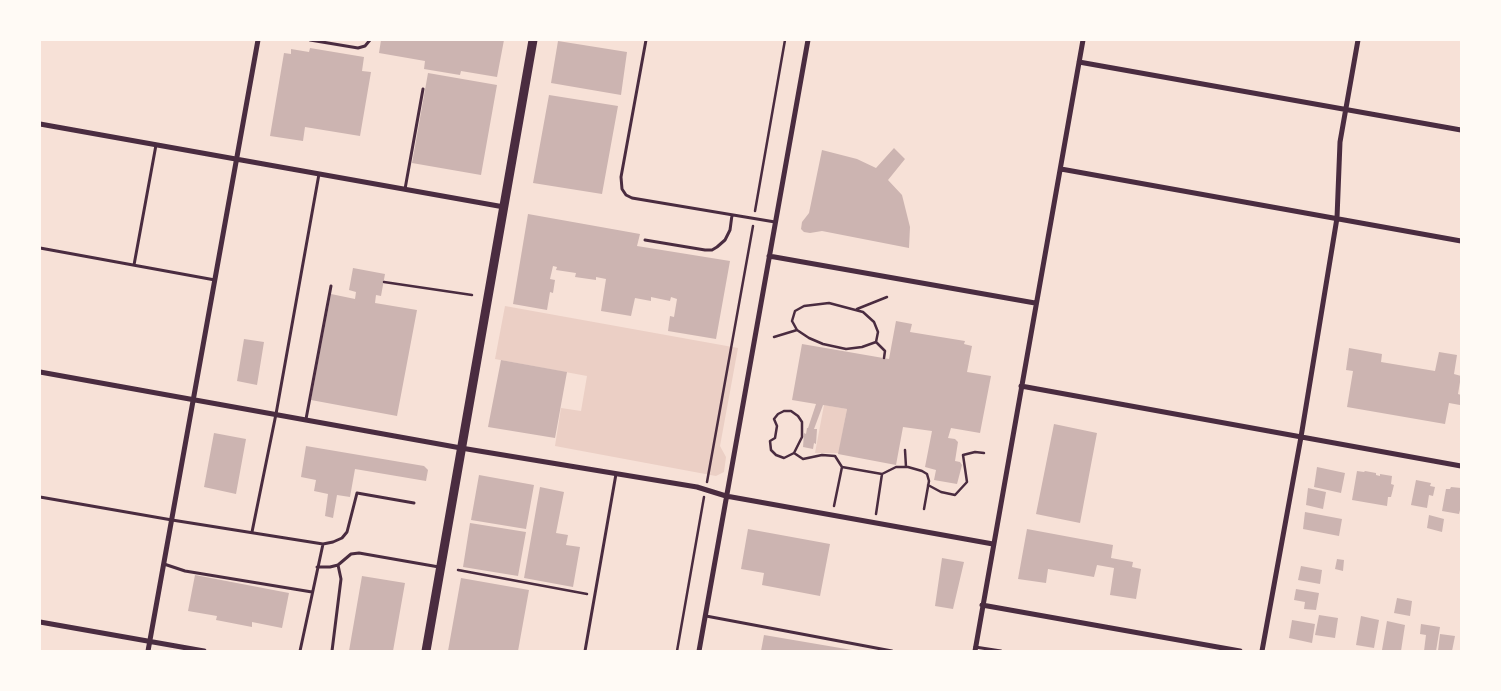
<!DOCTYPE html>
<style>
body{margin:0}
#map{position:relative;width:1501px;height:691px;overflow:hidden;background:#f7e1d7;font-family:Rubik,sans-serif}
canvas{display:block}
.frame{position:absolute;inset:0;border:41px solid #fffaf5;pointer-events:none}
</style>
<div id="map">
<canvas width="1501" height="691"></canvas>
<div class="frame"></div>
</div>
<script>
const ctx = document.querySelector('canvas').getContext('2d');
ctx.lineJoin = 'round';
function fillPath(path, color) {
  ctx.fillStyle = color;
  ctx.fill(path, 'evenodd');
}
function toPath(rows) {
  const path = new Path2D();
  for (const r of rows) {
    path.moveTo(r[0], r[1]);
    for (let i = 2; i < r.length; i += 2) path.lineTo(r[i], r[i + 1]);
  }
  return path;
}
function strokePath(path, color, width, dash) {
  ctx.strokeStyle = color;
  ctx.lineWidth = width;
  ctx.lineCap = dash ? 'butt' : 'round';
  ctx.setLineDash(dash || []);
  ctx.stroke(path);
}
fillPath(toPath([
 [505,306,738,348,720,446,726,457,724,472,716,476,555,446,561,408,581,411,587,376,495,359],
 [824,405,847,409,839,453,815,453]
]), '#ebcfc5');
fillPath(toPath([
 [381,40,504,40,497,77,461,71,460,75,424,69,425,61,379,53],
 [558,41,627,52,621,95,551,83],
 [310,48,364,57,362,71,371,72,360,136,305,127,303,141,270,136,284,53,291,54,291,49,309,52],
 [428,73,497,85,481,175,412,163],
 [549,95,618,106,602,194,533,183],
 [894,148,905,159,888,180,902,195,910,227,909,248,822,231,810,233,804,232,801,229,802,222,809,213,822,150,857,159,876,168],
 [528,214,640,234,637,246,730,261,716,339,668,331,670,316,674,317,677,299,671,297,670,301,651,297,651,301,635,298,631,316,601,311,606,279,596,277,596,280,575,277,576,273,556,270,557,267,553,266,550,279,555,280,553,293,550,292,547,310,513,304],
 [353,268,385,274,381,296,376,295,375,303,417,310,397,416,311,400,331,294,355,299,356,292,349,290],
 [896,321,912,324,910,332,965,341,964,344,972,346,967,372,991,376,980,433,951,428,948,438,955,439,958,442,955,461,960,462,962,465,957,484,934,480,936,470,925,467,932,431,903,427,896,465,838,454,847,409,823,405,814,429,817,429,816,444,814,443,813,449,803,447,804,433,806,434,807,428,808,428,816,404,792,400,802,344,889,359],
 [244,339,264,342,257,385,237,381],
 [1349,348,1382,354,1381,362,1435,371,1439,352,1457,355,1454,374,1461,376,1458,394,1461,395,1460,405,1449,403,1445,424,1347,407,1353,371,1346,370],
 [501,360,567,372,555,438,488,427],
 [1054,424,1097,433,1080,523,1036,514],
 [214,433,246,439,236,494,204,487],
 [306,446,424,466,428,470,426,481,355,469,350,497,337,495,333,518,325,516,328,494,314,491,316,480,301,477],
 [1317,467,1345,473,1341,493,1314,487],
 [1357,471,1364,472,1365,471,1376,473,1376,475,1380,476,1380,474,1392,476,1391,484,1394,485,1391,497,1388,497,1387,506,1352,500],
 [479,475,534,485,526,529,471,520],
 [1416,480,1431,483,1430,486,1435,487,1433,496,1429,495,1427,508,1411,505],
 [540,487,564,492,556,533,568,535,566,545,580,547,573,587,524,578],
 [1451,487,1461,488,1461,506,1459,514,1442,511,1446,489,1450,489],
 [1308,488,1326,492,1323,509,1306,505],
 [1305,512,1342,519,1339,536,1303,529],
 [1429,515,1444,519,1442,532,1427,528],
 [470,523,526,532,518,576,463,567],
 [748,529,830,544,820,596,762,585,764,573,741,569],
 [1027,529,1113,545,1111,558,1133,562,1132,567,1141,569,1136,599,1110,595,1114,568,1097,565,1094,577,1048,569,1046,583,1018,579],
 [942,558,964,562,953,609,935,606],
 [1337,559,1344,560,1343,571,1335,569],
 [1301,566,1322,570,1320,584,1298,580],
 [195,575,289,593,282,628,252,622,252,627,216,620,217,616,188,611],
 [362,576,405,583,393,651,349,651],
 [461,578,529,590,518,651,448,651],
 [1296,589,1319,593,1316,610,1304,609,1305,602,1294,600],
 [1397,598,1412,601,1410,616,1394,613],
 [1319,615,1338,618,1335,638,1315,635],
 [1361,616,1379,620,1374,648,1356,645],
 [1292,620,1315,624,1312,643,1289,638],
 [1387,621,1405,625,1401,651,1382,650],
 [1421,624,1440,627,1436,651,1424,651,1426,635,1420,634],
 [1440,634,1455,636,1452,651,1438,651],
 [764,635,852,650,851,651,761,651]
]), '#ccb4b1');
strokePath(toPath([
 [755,211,785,40],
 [384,282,472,295],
 [829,303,863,312,874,322,878,332,876,342,862,347,846,349,823,344,809,338,797,330,792,321,795,311,804,306,829,303],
 [857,309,887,297],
 [774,337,797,330],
 [876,342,885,351,884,358],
 [784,411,791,411,798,416,802,422,802,437,794,453,784,458,776,455,771,450,770,441,775,438,777,426,774,419,778,414,784,411],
 [905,450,906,467],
 [794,453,803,459,822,455,835,456,842,467],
 [882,474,896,467,908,467,922,471,927,474,929,481,924,509],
 [707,482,753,226],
 [928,485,941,492,955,495,967,482,963,455,975,452,984,453],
 [834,506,842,467,882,474,876,514],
 [458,570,587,594],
 [677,651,704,497]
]), '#4a2c40', 2.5);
strokePath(toPath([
 [310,40,358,48,365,46,370,40],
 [646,40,621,177,622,189,626,195,632,198,775,222],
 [405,189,423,89],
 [645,240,705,250,712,250,717,247,725,240,730,230,732,215],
 [40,248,215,280],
 [134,265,156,145],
 [306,419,331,286],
 [40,497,172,520,323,544,333,542,342,538,347,532,357,493,414,503],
 [252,532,276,414,319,174],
 [164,564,185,571,312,592],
 [317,567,330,567,338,565,351,554,359,553,439,567],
 [706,616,892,651],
 [975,647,1001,651],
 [300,651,323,544],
 [332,651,341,579,338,565],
 [585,651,616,474]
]), '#4a2c40', 3);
strokePath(toPath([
 [1079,62,1461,130],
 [40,124,504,207],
 [1061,169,1461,241],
 [769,256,1035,303],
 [40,372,461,448,697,487,726,496,993,544],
 [1021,386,1461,466],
 [982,605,1240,651],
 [40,622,204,651],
 [148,651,258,40],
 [699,651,808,40],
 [975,651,1083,40],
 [1262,651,1301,437,1337,218,1340,142,1358,40]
]), '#4a2c40', 5);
strokePath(toPath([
 [426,651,533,40]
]), '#4a2c40', 9);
</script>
